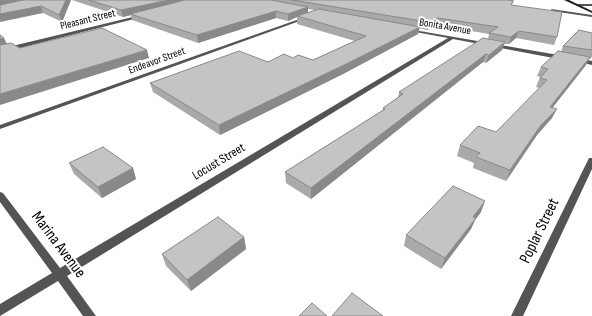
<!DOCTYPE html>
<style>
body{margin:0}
canvas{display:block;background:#fff}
</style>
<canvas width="592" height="316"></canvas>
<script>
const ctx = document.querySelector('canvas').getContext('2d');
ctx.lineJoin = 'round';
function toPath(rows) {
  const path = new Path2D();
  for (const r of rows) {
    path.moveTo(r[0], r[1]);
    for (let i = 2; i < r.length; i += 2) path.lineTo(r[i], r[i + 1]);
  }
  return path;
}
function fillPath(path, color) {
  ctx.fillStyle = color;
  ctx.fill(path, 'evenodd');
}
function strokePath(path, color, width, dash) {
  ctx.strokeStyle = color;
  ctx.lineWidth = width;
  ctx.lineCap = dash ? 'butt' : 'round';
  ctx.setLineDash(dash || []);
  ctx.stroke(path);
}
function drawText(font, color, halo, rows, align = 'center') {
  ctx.font = font + ' "Sofia Sans Condensed",sans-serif';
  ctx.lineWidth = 4;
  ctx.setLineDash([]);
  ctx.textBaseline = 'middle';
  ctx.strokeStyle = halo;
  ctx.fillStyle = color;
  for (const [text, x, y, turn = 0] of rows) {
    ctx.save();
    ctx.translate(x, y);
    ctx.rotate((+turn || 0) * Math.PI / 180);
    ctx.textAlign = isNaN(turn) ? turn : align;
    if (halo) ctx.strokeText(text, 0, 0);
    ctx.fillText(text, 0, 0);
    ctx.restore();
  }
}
fillPath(toPath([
 [576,4,592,4,592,6,577,6,576,4],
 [551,9,592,15,592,17,552,11,551,9],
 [141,15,142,17,0,53,0,49,141,15],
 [305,17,308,18,0,129,0,125,305,17],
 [408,29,564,56,567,58,564,60,453,39,67,276,96,316,83,316,58,281,0,316,0,304,52,273,0,202,0,192,3,193,60,268,448,38,410,31,408,31,408,29],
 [577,58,592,61,592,65,575,61,574,60,577,58],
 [589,158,592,158,592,169,523,316,511,316,589,158]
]), '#545454');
fillPath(toPath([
 [564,0,569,0,592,11,592,13,564,0]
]), '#212121');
fillPath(toPath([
 [0,0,71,0,62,22,43,13],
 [72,0,514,0,512,5,557,37,554,45,516,38,509,44,504,44,502,50,486,63,483,62,311,199,286,183,285,172,383,110,383,108,398,97,399,92,488,39,489,34,436,25,427,30,419,28,418,34,343,74,220,135,153,92,150,83,268,62,293,58,313,60,355,41,297,24,297,17,288,21,276,18,198,43,132,20,131,15,123,17],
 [308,9,315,10,308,13],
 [592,33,592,57,590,59,589,59,586,65,553,107,552,118,537,135,506,181,473,168,474,163,457,156,460,145,496,132,540,88,536,87,540,77,537,76,541,67,561,52,563,46],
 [69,163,133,168,136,179,102,198,74,174],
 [481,212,475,220,471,229,441,269,404,246,406,235],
 [244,237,246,249,191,291,166,266,162,254]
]), '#a9a9a9');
fillPath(toPath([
 [0,0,37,0,0,7],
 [66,0,71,0,62,22,59,15],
 [169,0,198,0,130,14,131,15,123,17,121,10],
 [41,6,43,13,0,22,0,14],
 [308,7,308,13,297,16,297,17,288,21,288,14],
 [276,11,276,18,198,43,197,35],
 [438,18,436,25,427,30,428,22],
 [420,27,418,34,343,74,220,135,219,125],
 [519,31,516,38,509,44,511,37],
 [4,38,8,46,0,48,0,39],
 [505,42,502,50,486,63,489,55],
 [147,50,149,58,0,105,0,94],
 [486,54,483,62,311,199,311,188],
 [590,57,586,65,546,116,550,107],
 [557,109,552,118,537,135,506,181,510,170,541,125],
 [133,168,136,179,102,198,98,187],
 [485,201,481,212,475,220,471,229,441,269,445,258,473,217],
 [244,237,246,249,191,291,187,280]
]), '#898989');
const building = toPath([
 [23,0,66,0,59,15,41,6,0,14,0,5,23,0],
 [89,0,169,0,121,10,89,0],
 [185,0,271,0,308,7,288,14,276,11,197,35,130,14,185,0],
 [292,0,508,0,513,1,511,5,562,12,557,37,519,31,511,37,489,33,498,27,438,18,428,22,292,0],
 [319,9,420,27,344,65,219,125,150,83,239,51,268,62,284,54,293,58,298,55,313,60,366,36,297,16,319,9],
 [102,28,147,50,0,94,0,45,11,43,20,48,102,28],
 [579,30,592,33,592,50,563,46,579,30],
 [0,35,4,38,0,39,0,35],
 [483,38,505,42,489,55,486,54,311,188,285,172,385,109,383,108,403,94,399,92,483,38],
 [558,51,590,57,550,107,557,109,541,125,510,170,476,157,480,153,460,145,478,126,496,132,547,80,540,78,548,69,541,67,558,51],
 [103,147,133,168,98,187,69,163,103,147],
 [453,186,485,201,473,217,476,218,445,258,406,235,453,186],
 [218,217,244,237,187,280,162,254,218,217],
 [352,293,383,316,332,316,352,293],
 [312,303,327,316,299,316,312,303]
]);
fillPath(building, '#c4c4c4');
strokePath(building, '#898989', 1);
drawText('11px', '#000', '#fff', [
 ["Pleasant Street",88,20,-14],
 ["Bonita Avenue",445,27,10],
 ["Endeavor Street",157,61,-20]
]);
drawText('13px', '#000', '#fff', [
 ["Locust Street",219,162,-31]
]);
drawText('16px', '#000', '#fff', [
 ["Poplar Street",540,231,-64],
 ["Marina Avenue",58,245,53]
]);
</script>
